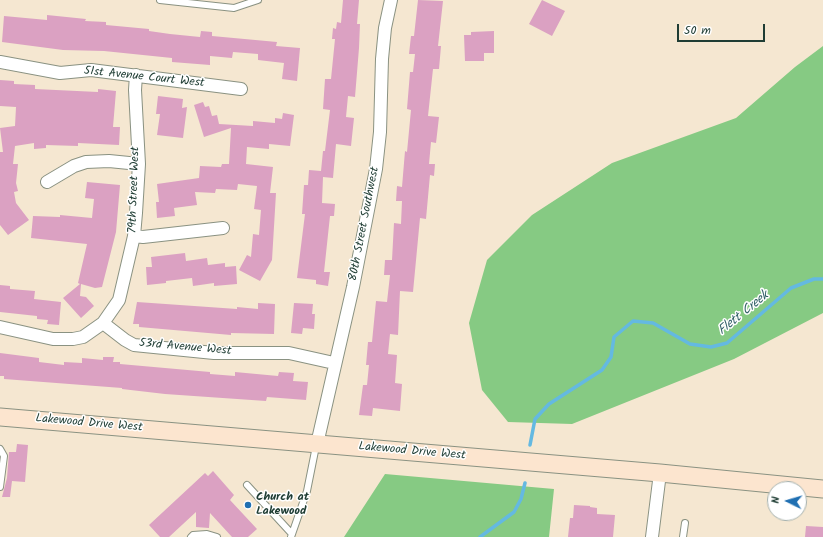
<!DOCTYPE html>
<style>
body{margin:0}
#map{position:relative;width:823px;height:537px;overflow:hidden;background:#f5e7d1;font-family:Kalam,sans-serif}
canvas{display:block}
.north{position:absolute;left:767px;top:481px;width:40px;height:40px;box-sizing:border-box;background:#fff;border:1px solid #a5b1ae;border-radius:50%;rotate:275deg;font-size:11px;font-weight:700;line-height:16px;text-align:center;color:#1f3d34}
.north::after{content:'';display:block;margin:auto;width:14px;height:18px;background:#1f6fb2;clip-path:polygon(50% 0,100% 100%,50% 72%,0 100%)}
.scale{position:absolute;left:677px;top:24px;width:88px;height:18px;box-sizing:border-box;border:2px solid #1f3d34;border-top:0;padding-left:5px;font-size:12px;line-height:14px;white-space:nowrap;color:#1f3d34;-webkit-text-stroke:3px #fff;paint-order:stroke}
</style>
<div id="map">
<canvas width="823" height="537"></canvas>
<div class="north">N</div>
<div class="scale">50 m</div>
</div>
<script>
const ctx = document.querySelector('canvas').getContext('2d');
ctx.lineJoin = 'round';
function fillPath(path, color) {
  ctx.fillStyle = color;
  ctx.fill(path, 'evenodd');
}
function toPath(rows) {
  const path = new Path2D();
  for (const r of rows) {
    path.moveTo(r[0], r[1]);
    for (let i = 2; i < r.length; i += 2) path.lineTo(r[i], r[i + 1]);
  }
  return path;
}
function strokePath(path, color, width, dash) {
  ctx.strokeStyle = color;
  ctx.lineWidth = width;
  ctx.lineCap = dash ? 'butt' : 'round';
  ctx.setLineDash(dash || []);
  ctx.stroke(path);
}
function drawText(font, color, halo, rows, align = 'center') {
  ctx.font = font + ' Kalam,sans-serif';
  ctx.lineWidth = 3;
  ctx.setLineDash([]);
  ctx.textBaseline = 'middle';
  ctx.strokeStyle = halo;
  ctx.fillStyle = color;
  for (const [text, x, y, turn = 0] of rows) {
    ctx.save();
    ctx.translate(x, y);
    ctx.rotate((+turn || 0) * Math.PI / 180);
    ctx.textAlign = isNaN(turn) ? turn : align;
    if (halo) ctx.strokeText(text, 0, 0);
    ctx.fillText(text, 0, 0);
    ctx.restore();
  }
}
fillPath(toPath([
 [823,46,823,313,734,359,572,424,508,422,482,390,469,323,487,260,532,215,612,163,736,118,795,67],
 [385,474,554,489,549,537,344,537]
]), '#86ca83');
strokePath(toPath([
 [530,445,535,419,549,404,602,370,611,357,614,337,633,321,653,323,690,344,711,347,727,343,791,288,814,279,823,279],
 [480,537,514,512,521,499,525,483]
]), '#64b9e1', 3.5);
fillPath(toPath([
 [343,0,359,0,357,24,360,24,359,48,355,97,348,96,346,117,354,118,351,146,336,144,333,178,323,177,322,203,335,204,334,216,330,216,324,272,330,272,328,286,316,284,316,280,297,278,305,214,302,214,304,185,308,185,309,170,321,171,323,151,325,151,330,110,323,109,325,79,331,79,335,39,332,39,333,28,336,29,337,22,341,23],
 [418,0,443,1,438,46,441,46,439,69,433,69,428,116,439,117,436,143,431,142,429,164,435,164,434,176,430,175,426,219,420,218,413,292,400,291,398,335,390,334,388,354,397,355,395,383,402,384,400,411,373,408,372,416,359,415,363,385,367,385,369,365,366,365,368,342,372,342,376,301,387,302,390,275,384,275,385,260,392,260,394,223,401,224,402,201,396,201,397,186,402,187,405,151,407,152,411,110,407,109,410,72,413,72,415,54,409,54,411,36,414,36],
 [542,0,565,11,552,36,529,24],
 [47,15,86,19,85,21,106,22,106,25,149,29,149,31,170,34,200,37,201,31,212,32,212,36,277,42,276,46,300,48,297,81,282,79,284,63,258,60,258,54,233,52,232,58,210,56,210,65,172,62,172,58,104,51,63,50,2,42,4,16,47,20],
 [494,31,494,53,484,53,484,61,465,61,464,35,471,35,471,32],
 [0,80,14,81,14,84,35,85,35,89,98,92,98,89,116,91,113,127,120,127,119,145,78,143,78,146,46,145,46,148,34,149,34,143,15,146,13,164,18,164,16,183,18,191,14,192,16,203,29,220,8,235,0,225,0,152,3,152,0,128,15,126,16,107,0,106],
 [158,96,183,99,182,108,187,107,183,138,157,135,160,114,156,114],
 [203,102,205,107,209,106,212,116,217,115,219,124,253,126,253,121,275,123,275,118,282,119,283,113,294,115,290,146,269,144,269,149,247,147,246,164,273,167,270,193,276,193,272,260,260,281,239,270,247,255,251,257,253,234,259,235,261,210,254,209,257,186,238,184,237,190,216,189,215,193,195,192,197,205,174,208,175,216,157,218,156,202,159,202,157,184,199,178,200,166,221,167,222,164,229,164,231,128,204,137,194,105],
 [87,182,120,185,116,232,102,287,95,288,81,284,80,296,86,297,94,306,81,318,63,298,80,284,78,283,87,244,31,238,33,216,60,217,60,215,92,218,94,199,85,198],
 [185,253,186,261,207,258,208,265,225,263,225,267,236,266,237,284,214,286,214,283,193,286,192,278,166,281,166,283,147,285,146,267,152,267,151,257],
 [0,285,10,286,10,289,35,291,34,299,61,302,59,325,47,324,48,320,37,319,37,316,0,312],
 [137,302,237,309,237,307,258,309,258,303,275,304,274,334,231,333,231,335,139,327,139,324,133,324],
 [294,303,313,304,312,314,315,314,314,329,303,328,302,334,291,333],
 [0,353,39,358,39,362,64,365,64,362,82,363,82,358,103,360,103,357,114,357,113,362,120,362,120,364,210,372,210,374,235,376,235,372,278,376,279,372,294,373,293,381,308,382,306,400,267,397,266,401,165,394,122,389,122,388,4,379,4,376,0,376],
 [17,444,28,445,25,482,12,481,10,497,2,497,7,478,9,452,16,452],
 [213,471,234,495,230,500,257,529,248,537,232,537,210,513,209,528,196,527,196,512,169,537,160,537,149,525,205,473,208,476],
 [574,505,590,506,590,507,597,508,597,514,615,515,613,537,568,537,570,518,573,518],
 [806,526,823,527,823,537,805,537]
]), '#dba1c2');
const service = toPath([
 [160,0,234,8,258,0],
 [0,449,4,456,0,487],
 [247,485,292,534],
 [191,537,193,535,207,534,217,537],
 [291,537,307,491,316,446],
 [683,537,685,523]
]);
const minor = toPath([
 [0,62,60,73,91,70,241,89],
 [47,182,74,166,86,162,109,161,139,164],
 [134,236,143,237,223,228],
 [103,323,125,340,134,345,214,353,289,353,334,363],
 [0,327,53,339,73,339,83,337,103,323,119,300,134,236,136,213,139,164,135,90,136,75],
 [317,444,353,287,376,169,380,132,382,59,385,28,391,0],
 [652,537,660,473]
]);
const secondary = toPath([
 [0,417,660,473,823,489]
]);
strokePath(service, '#8a9282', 8);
strokePath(minor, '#8a9282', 14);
strokePath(secondary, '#8a9282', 19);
strokePath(service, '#fff', 6);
strokePath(minor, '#fff', 12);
strokePath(secondary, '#fce5cf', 17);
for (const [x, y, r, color] of [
 [248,505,4,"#1f6fb2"]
]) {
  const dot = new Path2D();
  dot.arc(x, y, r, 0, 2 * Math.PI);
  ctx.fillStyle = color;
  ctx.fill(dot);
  strokePath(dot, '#fff', 1.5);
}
drawText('12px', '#1f3d34', '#fff', [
 ["51st Avenue Court West",144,78,6],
 ["79th Street West",135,190,-88],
 ["80th Street Southwest",365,224,-79],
 ["53rd Avenue West",185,348,5],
 ["Lakewood Drive West",89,424,5],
 ["Lakewood Drive West",412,452,5]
]);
drawText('bold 12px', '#1f3d34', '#fff', [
 ["Church at",256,498],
 ["Lakewood",256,512]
], 'left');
drawText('italic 13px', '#346268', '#fff', [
 ["Flett Creek",744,314,-39]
]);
</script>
